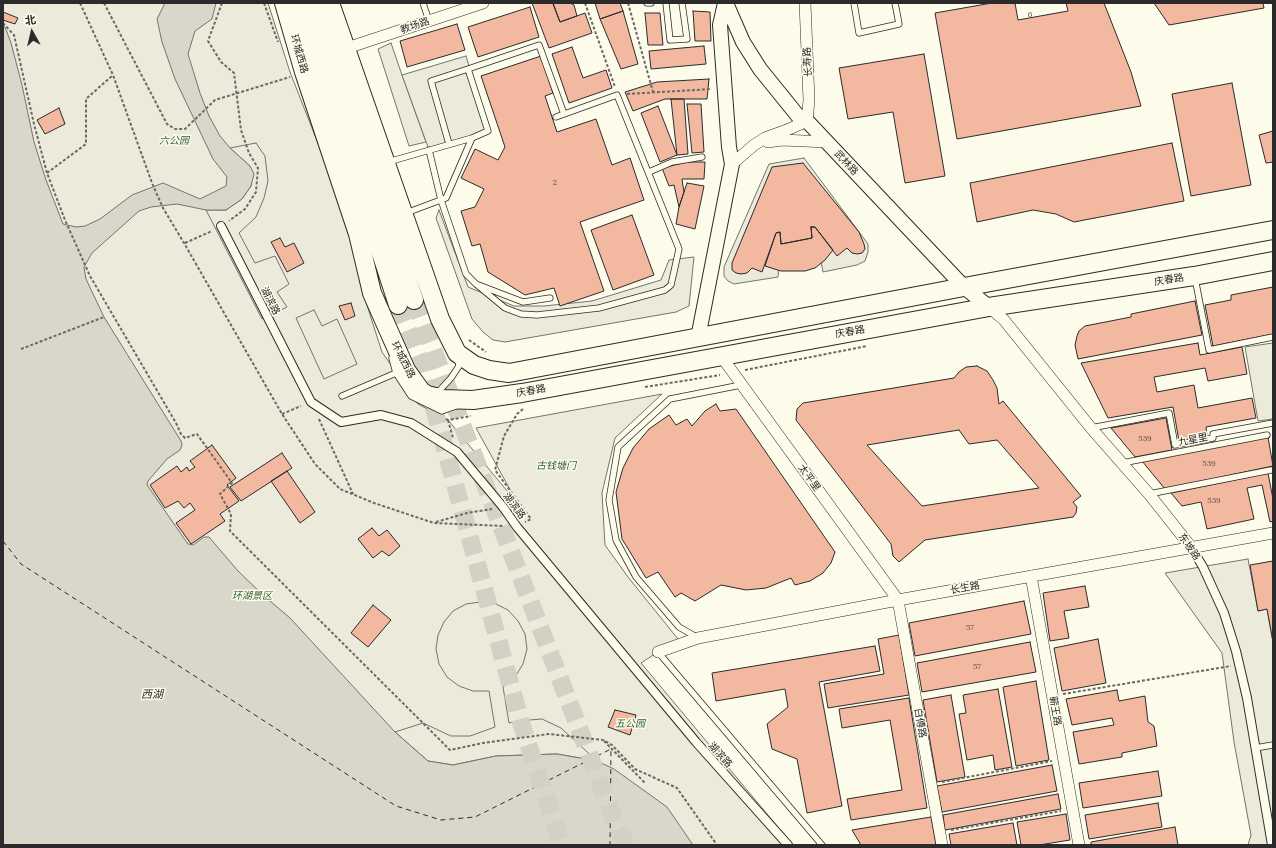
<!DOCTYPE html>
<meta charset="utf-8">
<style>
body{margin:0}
#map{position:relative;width:1276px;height:848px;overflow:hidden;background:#fdfbea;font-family:Lora,"Noto Sans SC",serif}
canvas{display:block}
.frame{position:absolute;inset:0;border:4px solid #2b2b2b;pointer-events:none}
.north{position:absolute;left:12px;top:12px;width:40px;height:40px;-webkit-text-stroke:3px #fdfbea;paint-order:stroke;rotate:352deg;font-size:11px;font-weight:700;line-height:16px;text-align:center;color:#2b2b2b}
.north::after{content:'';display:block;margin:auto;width:14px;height:18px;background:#2b2b2b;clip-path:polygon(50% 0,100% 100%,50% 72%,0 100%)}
</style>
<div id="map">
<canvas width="1276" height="848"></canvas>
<div class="frame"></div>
<div class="north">北</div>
</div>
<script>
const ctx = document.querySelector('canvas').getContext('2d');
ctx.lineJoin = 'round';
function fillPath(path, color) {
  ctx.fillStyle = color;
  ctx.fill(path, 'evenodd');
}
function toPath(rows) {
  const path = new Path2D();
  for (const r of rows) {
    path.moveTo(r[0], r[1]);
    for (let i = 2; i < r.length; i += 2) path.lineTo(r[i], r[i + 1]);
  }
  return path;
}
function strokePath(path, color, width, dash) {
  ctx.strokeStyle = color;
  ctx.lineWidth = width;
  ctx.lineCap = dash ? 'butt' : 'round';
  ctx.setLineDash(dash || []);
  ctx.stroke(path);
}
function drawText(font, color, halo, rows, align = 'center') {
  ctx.font = font + ' Lora,"Noto Sans SC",serif';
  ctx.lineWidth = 3;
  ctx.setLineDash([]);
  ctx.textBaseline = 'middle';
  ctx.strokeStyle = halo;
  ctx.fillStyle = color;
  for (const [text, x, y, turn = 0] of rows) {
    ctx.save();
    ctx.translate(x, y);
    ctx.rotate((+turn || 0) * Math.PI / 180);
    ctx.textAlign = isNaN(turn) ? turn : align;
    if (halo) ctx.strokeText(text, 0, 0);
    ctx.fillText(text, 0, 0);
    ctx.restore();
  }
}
const green = toPath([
 [3,3,268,3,290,72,348,220,364,296,382,352,418,404,448,420,518,504,476,428,662,394,615,438,602,493,605,545,628,577,678,639,641,663,793,845,3,845,3,3],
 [391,43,402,75,426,142,409,146,378,49,391,43],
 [804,158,868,244,868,252,865,261,857,265,823,272,820,256,779,263,778,277,734,284,728,281,724,276,724,267,769,164,804,158],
 [439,210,468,287,514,306,544,306,592,301,661,280,669,260,694,257,689,306,676,312,505,342,493,340,483,332,472,319,436,218,439,210],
 [1273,343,1273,419,1258,421,1245,347,1273,343]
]);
fillPath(green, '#ecebdb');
strokePath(green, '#74746e', 1);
const parking = toPath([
 [466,56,488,131,429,150,402,75,466,56],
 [256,143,265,156,268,181,264,198,256,217,239,233,255,263,275,256,289,284,277,292,287,307,262,319,206,210,226,210,242,199,251,186,250,166,230,148,256,143],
 [314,310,322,326,337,319,357,364,324,379,296,318,314,310],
 [1248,559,1258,611,1267,609,1273,642,1273,845,1248,845,1251,835,1234,742,1222,653,1165,573,1248,559],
 [480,602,494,603,508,610,518,621,525,634,527,649,523,664,515,677,503,687,509,723,517,721,542,719,561,728,597,761,557,754,496,756,453,765,428,761,395,732,423,723,451,736,470,736,495,727,489,691,473,691,459,686,447,677,439,664,436,649,438,635,444,622,453,611,466,604,480,602]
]);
fillPath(parking, '#eceadb');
strokePath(parking, '#74746e', 1);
const water = toPath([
 [165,3,216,3,212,19,195,31,188,54,200,93,209,116,220,136,230,148,250,166,254,174,251,186,242,199,226,210,206,210,177,204,151,207,139,211,92,253,84,267,86,279,104,317,181,441,182,445,180,450,167,459,148,481,147,485,188,544,193,545,204,537,209,537,238,571,264,596,290,618,395,732,428,761,453,765,496,756,557,754,597,761,614,769,667,807,693,845,3,845,3,27,5,27,11,43,22,85,34,142,46,180,63,224,76,227,85,226,100,219,132,195,163,183,200,199,226,186,227,177,213,159,175,79,162,42,157,19,165,3]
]);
fillPath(water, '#d8d7c9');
strokePath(water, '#74746e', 1);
strokePath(toPath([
 [3,541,21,564,396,806,441,820,475,817,611,749,610,845]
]), '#2b2b2b', 1, [5, 4]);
const building = toPath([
 [532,3,553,3,560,22,585,13,592,33,549,48,532,3],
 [554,3,570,3,574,5,577,16,560,22,553,4,554,3],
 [595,3,620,3,623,11,600,19,595,3],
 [992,3,1104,3,1131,72,1141,106,957,139,935,13,992,3],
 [1015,3,1066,3,1068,11,1018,20,1015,3],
 [1154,3,1263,3,1264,8,1169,25,1154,3],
 [530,7,539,37,478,57,468,27,530,7],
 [623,11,638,64,621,69,600,19,623,11],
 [693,11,710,12,711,41,695,41,693,11],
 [3,12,18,18,15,24,3,20,3,12],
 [645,13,660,13,663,45,648,45,645,13],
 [457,24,465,50,407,67,400,41,457,24],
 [704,46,706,64,651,69,649,51,704,46],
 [572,47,583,78,606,70,612,88,569,103,552,54,572,47],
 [924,54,945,176,905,183,893,112,848,119,839,68,924,54],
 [541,56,553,93,545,96,557,132,596,119,612,165,630,158,644,200,580,222,604,291,560,306,554,288,525,295,488,272,480,244,472,246,461,211,475,207,484,189,461,178,475,149,498,160,505,147,481,76,541,56],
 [709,79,707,99,665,99,633,111,625,92,657,82,709,79],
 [1232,83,1251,185,1191,196,1172,94,1232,83],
 [671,99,684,99,688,154,677,155,671,99],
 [687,104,701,104,704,152,692,153,687,104],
 [658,106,677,155,660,162,641,113,658,106],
 [59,108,65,124,45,134,37,120,59,108],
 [1273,131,1273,162,1266,163,1259,135,1273,131],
 [1172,143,1184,201,1074,222,1056,214,1033,210,977,222,970,183,1172,143],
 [687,162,705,162,704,179,682,179,684,192,679,207,674,185,669,186,662,168,687,162],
 [803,163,859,232,864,244,865,249,862,253,857,254,852,253,847,248,837,256,815,227,811,227,812,238,781,244,780,232,776,233,762,272,752,268,747,273,741,274,736,273,732,270,732,263,772,167,803,163],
 [687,183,704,186,695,229,676,224,679,207,687,183],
 [632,215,654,275,613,290,591,230,632,215],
 [811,227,815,227,833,250,825,260,815,268,805,271,781,271,765,266,776,233,780,232,781,244,812,238,811,227],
 [280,238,285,247,294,243,304,263,287,272,271,242,280,238],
 [1273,287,1273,334,1213,346,1205,305,1231,300,1231,295,1273,287],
 [1195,301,1202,335,1078,359,1075,345,1077,336,1079,331,1085,326,1131,317,1131,314,1195,301],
 [351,303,355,316,345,320,339,306,351,303],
 [1198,343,1200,355,1242,347,1247,374,1208,381,1205,368,1154,377,1157,392,1194,385,1198,408,1252,398,1256,418,1206,427,1207,436,1179,441,1173,407,1108,418,1081,363,1198,343],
 [977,366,987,371,993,380,997,388,999,404,1003,401,1081,496,1073,502,1077,507,1076,513,1073,517,925,540,899,562,893,556,891,544,796,420,797,409,803,403,954,378,959,372,966,367,977,366],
 [959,430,969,444,997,440,1039,488,922,506,867,445,959,430],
 [716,404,720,411,736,409,835,552,831,563,823,573,810,581,795,585,791,578,766,588,746,590,721,585,695,601,681,593,675,597,658,572,646,578,622,539,616,492,623,468,633,448,649,429,669,415,676,425,687,419,692,426,705,411,716,404],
 [1166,418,1172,450,1135,457,1111,428,1166,418],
 [1268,437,1273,466,1165,489,1142,461,1268,437],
 [212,445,236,478,227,485,239,501,220,514,225,521,191,544,176,523,195,510,190,503,184,508,178,501,165,508,150,485,177,466,181,472,187,467,189,471,195,467,190,461,212,445],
 [282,453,292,468,241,501,230,487,282,453],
 [287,471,315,512,300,523,271,481,287,471],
 [1268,473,1273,499,1273,521,1270,522,1262,485,1247,488,1254,519,1207,529,1201,502,1182,506,1171,493,1268,473],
 [372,528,379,536,387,530,400,546,389,556,382,551,373,558,358,539,372,528],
 [1273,561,1273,642,1267,609,1258,611,1250,565,1273,561],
 [1085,586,1089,607,1064,611,1069,638,1050,641,1043,593,1085,586],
 [1024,601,1031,634,915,656,909,623,1024,601],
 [373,605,391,620,368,647,351,633,373,605],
 [899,635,909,695,828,708,824,684,884,674,878,639,899,635],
 [1098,639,1106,683,1062,691,1054,648,1098,639],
 [1030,642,1036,672,922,692,917,663,1030,642],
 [875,646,880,671,819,682,842,806,807,813,797,759,772,749,767,724,788,707,785,689,716,701,712,673,875,646],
 [1036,681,1049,760,1016,766,1003,687,1036,681],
 [998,689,1012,767,995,770,993,755,967,760,959,714,966,713,963,695,998,689],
 [1117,690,1119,701,1145,696,1148,722,1154,726,1157,746,1122,753,1122,757,1079,764,1073,732,1114,725,1112,718,1072,725,1066,699,1117,690],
 [951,695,965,777,937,782,923,700,951,695],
 [909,698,927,808,851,820,847,799,902,790,890,720,842,728,839,709,909,698],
 [615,710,636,715,630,735,608,727,615,710],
 [1052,765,1057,791,942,812,937,786,1052,765],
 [1158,771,1162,796,1083,808,1079,783,1158,771],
 [1058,794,1061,809,945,830,943,815,1058,794],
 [1158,803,1162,827,1089,839,1085,815,1158,803],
 [1066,814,1070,840,1039,845,1021,845,1017,822,1066,814],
 [931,817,936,845,861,845,852,830,931,817],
 [1013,823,1017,845,951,845,949,834,1013,823],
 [1175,827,1178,845,1091,845,1091,842,1175,827]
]);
fillPath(building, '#f2b8a0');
strokePath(building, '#2b2b2b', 1);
strokePath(toPath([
 [414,300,614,819,626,845],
 [398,305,422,365,521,723,562,845]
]), '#d3d1c4', 18, [18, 9]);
const service = toPath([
 [423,3,429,21],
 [647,3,651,3],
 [666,3,670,40,687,39,682,3],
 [854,3,859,33,899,24,895,3],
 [472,138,488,131,468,69,539,45,564,114],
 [449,144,431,81,468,69],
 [429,150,441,200,466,274,476,284,523,302,550,298],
 [388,162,472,138,446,198,406,213],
 [649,172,672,162,702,157],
 [1195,278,1209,350,1273,337],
 [476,284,505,308,521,314,537,315,599,308,665,290,671,285,679,249,617,95,556,117],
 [392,358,396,373,411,396,442,411,456,406],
 [434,392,440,390,451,378,459,366,458,359],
 [342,396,396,373],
 [1091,428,1169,413,1175,445,1213,438,1213,434,1273,423],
 [1122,463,1267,435],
 [1149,494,1271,470],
 [698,638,679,627,636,577,616,540,609,500,618,447,670,399,741,385],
 [658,652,822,845],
 [1255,748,1273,745]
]);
const pedestrian = toPath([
 [221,226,311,402,341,422,381,415,411,423,457,452,503,507,517,527,696,742,788,845],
 [1191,547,1203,567,1224,613,1236,651,1247,698,1272,845]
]);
const minor = toPath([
 [347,48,483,3],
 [768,142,782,140,827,142],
 [732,164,754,145,765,138,787,130,807,121,809,100,805,3],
 [989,307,1004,320,1091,428,1149,494,1191,547],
 [721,356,898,600,942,845],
 [1031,576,1079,845],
 [658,652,698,638,898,600,1273,533]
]);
const tertiary = toPath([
 [726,3,743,42,760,69,798,116,807,121,964,287,989,307],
 [698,338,732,164,729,147,720,25,725,3]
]);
const primary = toPath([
 [284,3,304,72,358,234,372,293,406,370,421,391,427,395,443,399,473,400,522,393,989,307,1194,276,1273,261],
 [298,3,309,31,398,305],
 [315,3,322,22,414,300],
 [330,3,440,319,457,353,474,365,489,370,509,373,964,287,1273,230]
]);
strokePath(service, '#2b2b2b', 7);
strokePath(pedestrian, '#2b2b2b', 10);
strokePath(minor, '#2b2b2b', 12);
strokePath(tertiary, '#2b2b2b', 16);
strokePath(primary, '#2b2b2b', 20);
strokePath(toPath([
 [80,3,113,75,152,183,163,208,184,243,282,414,315,464,340,489,374,503,434,523,504,526],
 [104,3,167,124,175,129,185,129,215,100,290,77],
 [222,3,208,41,221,62,234,73,241,130,249,153,258,168,256,192,245,209,229,221],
 [264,3,278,42],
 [585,3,615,87],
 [628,3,653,92],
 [3,23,14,35,34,124,47,173,65,220,90,276,176,423,181,434,185,438,197,434,232,483,220,494,231,514,230,531,450,750,483,743,549,734,603,740,612,745,635,769,677,788,717,845],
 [627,94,712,89],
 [47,173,86,144,86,99,113,75],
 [185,243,212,231],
 [469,340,486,352],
 [21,349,104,317],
 [745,370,867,346],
 [645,387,720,375],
 [523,409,517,414,504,436,495,470,531,519,525,522],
 [282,414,301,406],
 [319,419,353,494],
 [446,419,448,420,471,416],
 [448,420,453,438],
 [436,522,467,513,492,509],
 [1063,694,1231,666],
 [604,741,645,783],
 [942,782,1052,761],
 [951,830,1061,811]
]), '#6a6964', 2, [3, 2]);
strokePath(service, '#fdfbea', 5.5);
strokePath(pedestrian, '#fdfbea', 8);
strokePath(minor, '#fdfbea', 11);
strokePath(tertiary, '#fdfbea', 14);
strokePath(primary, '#fdfbea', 18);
drawText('8px', '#5d4e48', null, [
 ["6",1030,15],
 ["2",555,183],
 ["539",1145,439],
 ["539",1209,464],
 ["539",1214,501],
 ["57",970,628],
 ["57",977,667]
]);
drawText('10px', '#2b2b2b', '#fdfbea', [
 ["教场路",415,26,-19],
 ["环城西路",299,54,74],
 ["长寿路",808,62,-93],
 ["武林路",846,163,47],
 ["庆春路",1169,280,-9],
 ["湖滨路",270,301,63],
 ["庆春路",850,332,-10],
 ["环城西路",403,360,63],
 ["庆春路",531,391,-10],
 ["九星里",1193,440,-11],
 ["太平里",809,478,54],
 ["湖滨路",514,506,53],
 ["东坡路",1189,547,55],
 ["长生路",965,588,-10],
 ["蕲王路",1055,711,80],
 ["白傅路",920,723,80],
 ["湖滨路",720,755,48]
]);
drawText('italic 10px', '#34623c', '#fdfbea', [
 ["六公园",174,141],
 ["古钱塘门",556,466],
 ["环湖景区",252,596],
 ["五公园",630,724]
]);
drawText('italic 11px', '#2b2b2b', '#fdfbea', [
 ["西湖",152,695]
]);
</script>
